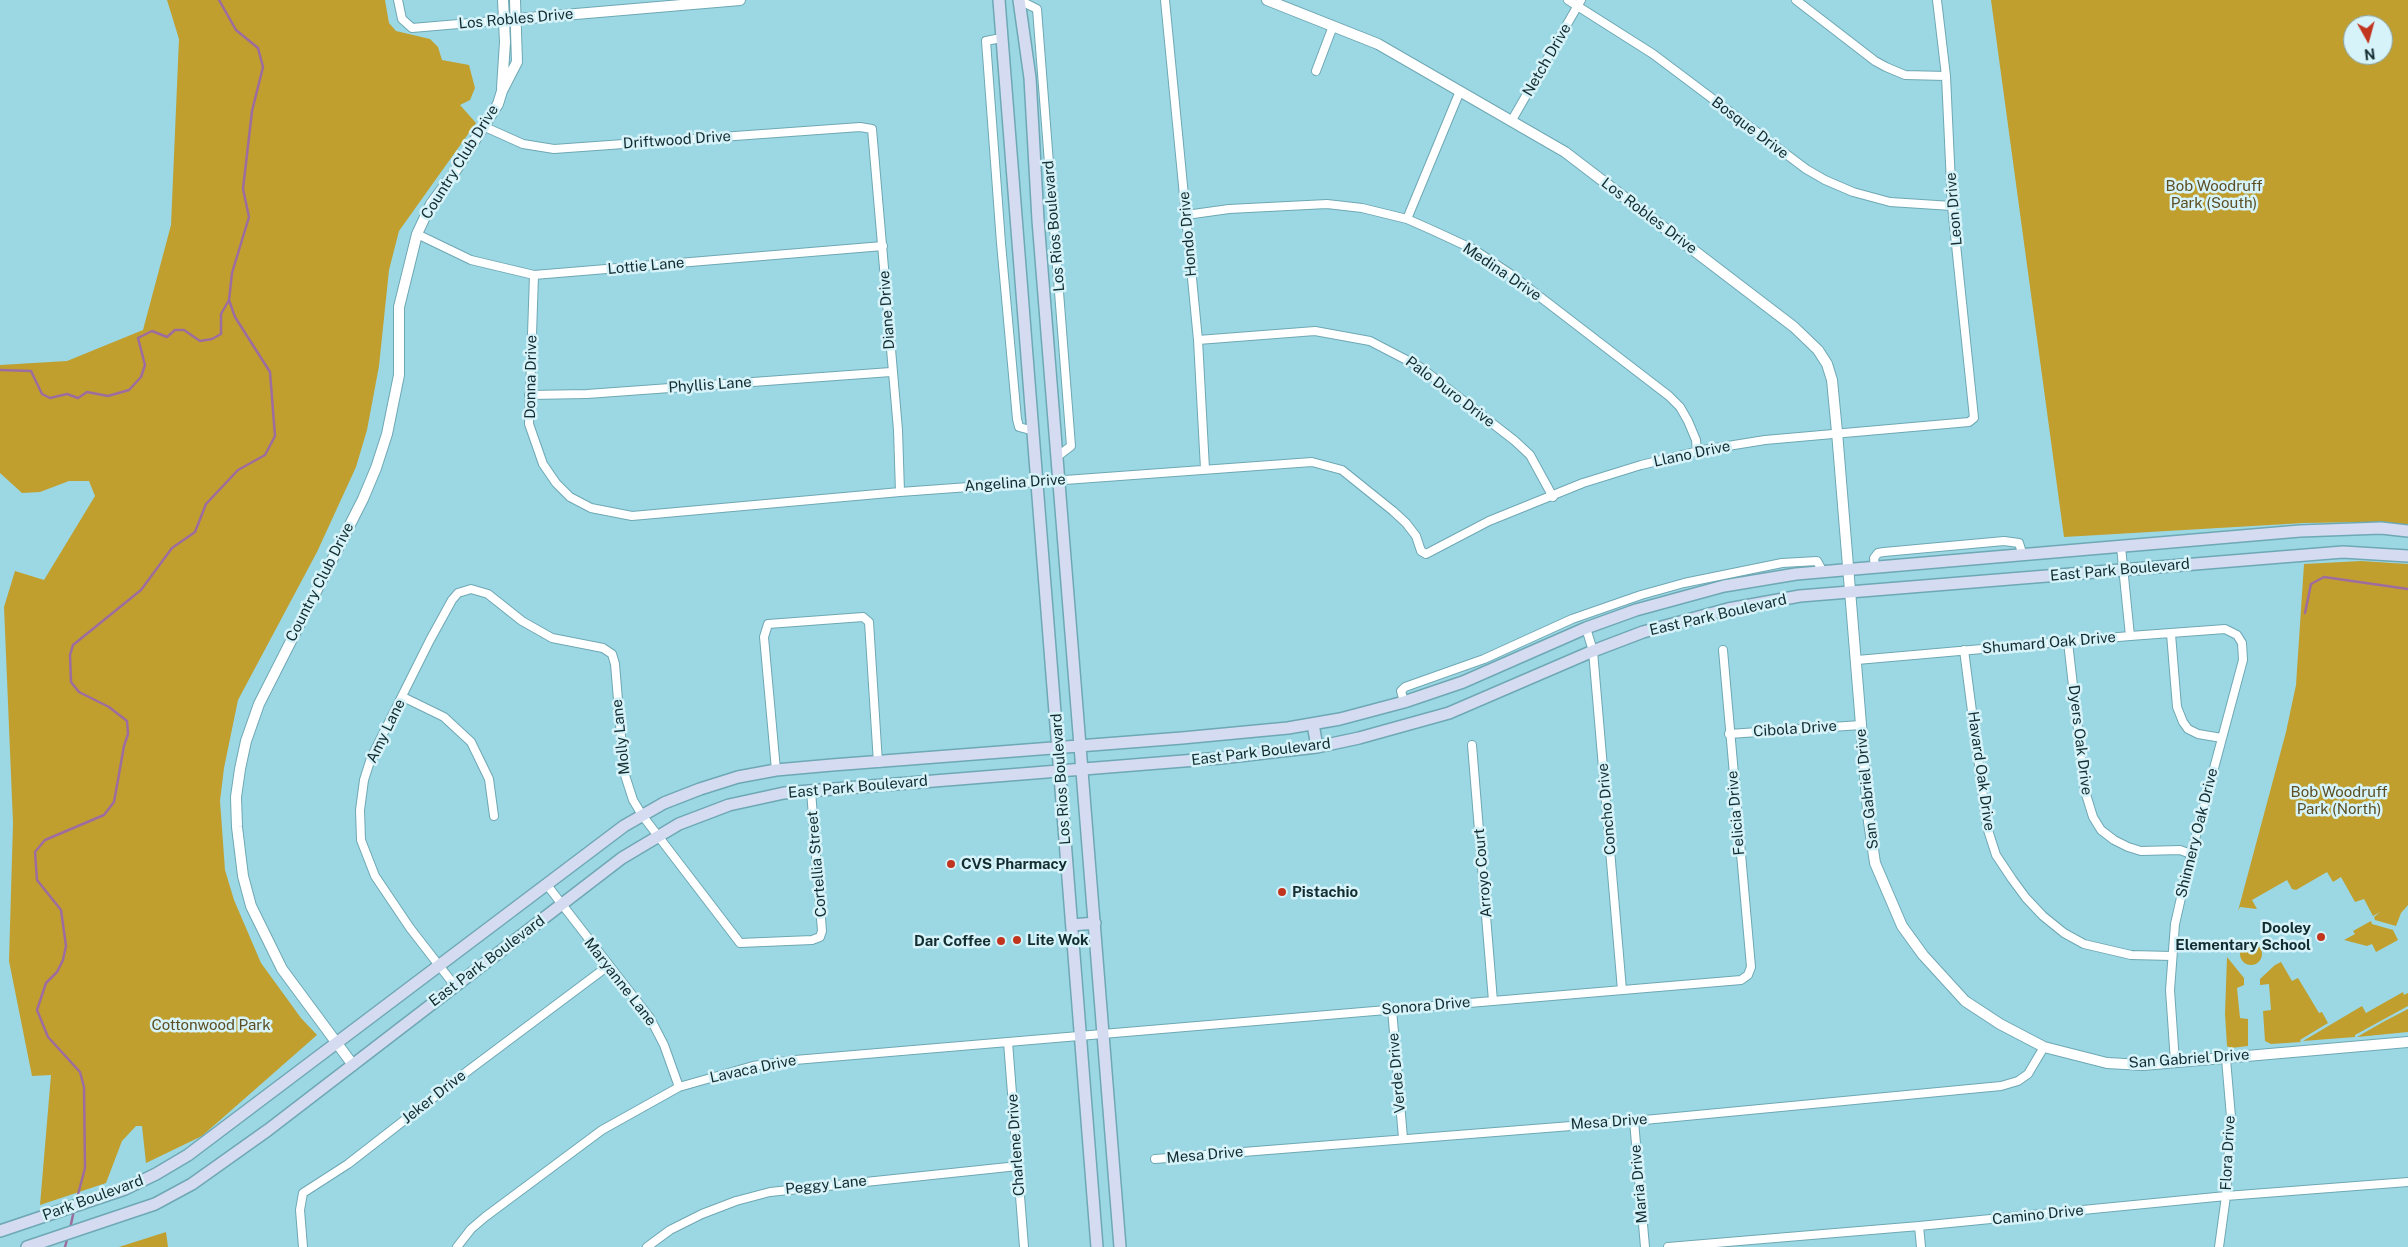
<!DOCTYPE html>
<style>
body{margin:0}
#map{position:relative;width:2408px;height:1247px;overflow:hidden;background:#9cd7e4;font-family:"Public Sans",sans-serif}
canvas{display:block}
.north{position:absolute;left:2343px;top:15px;width:50px;height:50px;box-sizing:border-box;background:#d6f3f9;border:1px solid #88a3a9;border-radius:50%;rotate:173deg;font-size:14px;font-weight:700;line-height:20px;text-align:center;color:#132c30}
.north::after{content:'';display:block;margin:auto;width:18px;height:22px;background:#c1351f;clip-path:polygon(50% 0,100% 100%,50% 72%,0 100%)}
</style>
<div id="map">
<canvas width="2408" height="1247"></canvas>
<div class="north">N</div>
</div>
<script>
const ctx = document.querySelector('canvas').getContext('2d');
ctx.lineJoin = 'round';
function fillPath(path, color) {
  ctx.fillStyle = color;
  ctx.fill(path, 'evenodd');
}
function toPath(rows) {
  const path = new Path2D();
  for (const r of rows) {
    if (r.length === 3) {
      path.moveTo(r[0] + r[2], r[1]);
      path.arc(r[0], r[1], r[2], 0, 2 * Math.PI);
      continue;
    }
    path.moveTo(r[0], r[1]);
    for (let i = 2; i < r.length; i += 2) path.lineTo(r[i], r[i + 1]);
  }
  return path;
}
function strokePath(path, color, width, dash) {
  ctx.strokeStyle = color;
  ctx.lineWidth = width;
  ctx.lineCap = dash ? 'butt' : 'round';
  ctx.setLineDash(dash || []);
  ctx.stroke(path);
}
function drawText(font, color, halo, rows, align = 'center') {
  ctx.font = font + ' "Public Sans",sans-serif';
  ctx.lineWidth = 5;
  ctx.setLineDash([]);
  ctx.textBaseline = 'middle';
  ctx.strokeStyle = halo;
  ctx.fillStyle = color;
  for (const [text, x, y, turn = 0] of rows) {
    ctx.save();
    ctx.translate(x, y);
    ctx.rotate((+turn || 0) * Math.PI / 180);
    ctx.textAlign = isNaN(turn) ? turn : align;
    if (halo) ctx.strokeText(text, 0, 0);
    ctx.fillText(text, 0, 0);
    ctx.restore();
  }
}
fillPath(toPath([
 [167,0,385,0,389,23,396,31,430,39,438,47,442,60,469,65,475,88,470,100,460,105,476,123,399,231,389,270,379,366,367,430,356,467,317,552,238,700,224,768,220,801,225,870,234,900,261,963,301,1018,317,1035,202,1136,146,1163,142,1126,136,1126,122,1141,106,1183,40,1205,51,1075,32,1076,9,961,13,823,4,607,15,571,44,580,95,496,89,481,69,481,40,492,22,493,0,473,0,365,67,361,143,330,171,225,179,39],
 [1991,0,2408,0,2408,525,2366,522,2304,523,2064,537],
 [2353,25,2383,25,2383,55,2353,55],
 [2361,561,2408,564,2408,905,2401,913,2396,926,2375,920,2374,917,2380,912,2373,916,2364,899,2355,902,2341,877,2333,882,2327,872,2296,890,2292,889,2287,880,2252,900,2257,909,2240,907,2238,911,2286,732,2296,685,2304,564],
 [2371,921,2372,924,2393,930,2398,940,2376,952,2372,944,2367,946,2344,940,2355,934,2353,931],
 [2251,954,11],
 [2227,957,2244,978,2244,985,2237,988,2240,1018,2248,1019,2248,1046,2231,1048,2227,1046,2225,1014],
 [2281,962,2292,981,2298,978,2319,1013,2322,1012,2328,1023,2300,1040,2301,1042,2271,1044,2265,1041,2263,1011,2271,1010,2269,984,2260,985,2260,979,2275,965],
 [2403,992,2404,995,2408,993,2408,1006,2355,1035,2355,1037,2303,1041,2362,1006,2366,1013],
 [2408,1009,2408,1032,2357,1037,2383,1022],
 [166,1232,168,1247,119,1247]
]), '#c09f2e');
strokePath(toPath([
 [0,370,31,371,42,394,50,398,67,394,78,398,87,392,108,396,129,390,141,377,145,365,138,338,152,331,167,337,175,330,184,330,200,341,212,339,221,334,221,314,229,300],
 [2305,613,2311,584,2324,577,2408,589],
 [76,1202,85,1168,84,1087,80,1072,48,1037,37,1010,46,983,57,972,63,960,66,946,61,910,37,880,35,852,45,840,104,815,114,802,124,746,128,734,127,721,109,707,79,692,71,682,70,655,73,645,141,590,172,548,195,532,206,504,238,470,265,455,275,436,270,372,235,317,229,300,232,273,249,217,243,189,252,111,263,67,258,48,236,30,219,0],
 [70,1229,74,1210],
 [65,1247,68,1236]
]), '#9d6d9f', 2.5);
const minor = toPath([
 [398,0,402,19,412,28,517,19],
 [1019,0,1037,9,1071,446,1058,456],
 [1165,0,1198,340,1205,469],
 [1568,0,1653,54,1806,169,1825,180,1853,192,1890,202,1952,206],
 [1796,0,1875,61,1886,67,1905,75,1946,76],
 [1001,38,986,41,1001,243,1017,419,1019,427,1034,431],
 [1316,71,1333,26],
 [1512,120,1581,0],
 [485,127,523,144,554,149,860,127,872,129,898,430,900,492],
 [1186,215,1229,209,1327,204,1362,208,1407,219,1432,230,1473,249,1509,273,1669,396,1680,407,1688,421,1696,440,1697,452],
 [1407,219,1460,91],
 [417,234,471,260,534,275,883,246],
 [534,275,529,424,543,464,556,483,570,497,591,508,632,516,900,492,1312,462,1342,470,1393,511,1406,523,1416,536,1421,551,1426,554,1489,521,1583,483,1641,465,1703,450,1765,440,1969,422,1974,418,1952,206,1946,76,1937,0],
 [1198,340,1315,331,1370,341,1420,367,1515,441,1530,455,1553,497],
 [529,395,587,394,891,372],
 [2121,547,2130,636],
 [1875,568,1874,558,1878,553,1884,552,2004,541,2019,543,2023,556],
 [1586,628,1593,651,1622,990],
 [2171,634,2177,707,2183,722,2188,729,2198,734,2222,738],
 [2068,642,2085,791,2093,817,2101,830,2114,840,2128,847,2141,851,2180,850,2191,854],
 [1964,650,1987,827,1996,855,2012,879,2026,898,2043,916,2064,933,2084,944,2131,955,2172,956],
 [1857,660,2130,636,2225,629,2237,635,2242,643,2243,660,2191,854,2175,924,2170,990,2175,1062],
 [403,697,444,717,471,742,489,779,494,816],
 [1404,702,1401,691,1405,687,1484,659,1572,619,1641,595,1684,583,1782,563,1817,561,1823,572],
 [1729,734,1861,725],
 [1472,745,1493,1001],
 [776,770,764,637,768,624,863,617,869,622,878,763],
 [547,885,650,1018,664,1045,679,1087],
 [455,986,410,928,375,876,361,840,360,810,364,780,371,758,430,640,452,600,458,593,471,589,488,594,522,621,552,638,603,648,612,654,615,664,624,772,633,800,642,815,740,943,812,940,820,937,822,931,811,791],
 [1392,1009,1403,1138],
 [1008,1042,1024,1247],
 [1634,1121,1645,1247],
 [1155,1159,1634,1121,2001,1086,2018,1081,2028,1074,2044,1047],
 [1919,1226,1921,1247],
 [303,1247,300,1210,303,1193,348,1164,469,1070,608,966],
 [457,1247,471,1229,485,1217,602,1130,679,1087,753,1066,795,1060,1741,980,1748,975,1751,967,1723,650],
 [647,1247,670,1230,702,1214,736,1201,770,1192,1018,1166],
 [1668,1247,1919,1226,2226,1196,2408,1182],
 [2219,1247,2226,1196,2231,1117,2226,1059]
]);
const tertiary = toPath([
 [1267,0,1378,44,1565,152,1794,327,1818,350,1827,364,1832,380,1837,432,1869,822,1875,863,1902,926,1923,955,1965,1001,2000,1024,2044,1047,2107,1063,2143,1065,2408,1042],
 [517,19,740,0],
 [502,88,505,42,503,0],
 [353,1065,282,969,251,906,243,876,237,827,236,797,240,769,246,741,259,704,363,499,376,468,387,434,399,375,399,307,417,234,431,204,454,173,498,104,502,91,517,62,515,0]
]);
const secondary = toPath([
 [999,0,1097,1247],
 [1019,0,1030,78,1038,220,1120,1247],
 [1313,724,1317,747],
 [1072,925,1095,923],
 [0,1231,125,1189,156,1174,188,1155,624,826,664,803,700,789,738,777,776,770,832,765,1182,738,1288,728,1340,719,1404,702,1463,682,1586,628,1636,610,1724,586,1796,574,2300,531,2381,528,2408,531],
 [27,1247,155,1204,192,1184,268,1130,622,858,679,824,729,805,784,793,1221,758,1317,747,1359,738,1449,713,1593,651,1643,632,1728,609,1800,596,2343,552,2408,556]
]);
strokePath(minor, '#6ea8b4', 10);
strokePath(tertiary, '#6ea8b4', 12);
strokePath(secondary, '#6ea8b4', 14);
strokePath(minor, '#fff', 8);
strokePath(tertiary, '#fff', 10);
strokePath(secondary, '#d5dbf1', 11);
for (const [x, y, r, color] of [
 [951,864,5,"#c1351f"],
 [1282,892,5,"#c1351f"],
 [2321,937,5,"#c1351f"],
 [1017,940,5,"#c1351f"],
 [1001,941,5,"#c1351f"]
]) {
  const dot = new Path2D();
  dot.arc(x, y, r, 0, 2 * Math.PI);
  ctx.fillStyle = color;
  ctx.fill(dot);
  strokePath(dot, '#d6f3f9', 2);
}
drawText('15px', '#132c30', '#d6f3f9', [
 ["Los Robles Drive",516,19,-5],
 ["Netch Drive",1547,60,-60],
 ["Bosque Drive",1750,128,37],
 ["Driftwood Drive",677,140,-4],
 ["Country Club Drive",460,162,-58],
 ["Leon Drive",1954,209,-95],
 ["Los Robles Drive",1649,216,37],
 ["Los Rios Boulevard",1054,226,-95],
 ["Hondo Drive",1188,234,-95],
 ["Lottie Lane",646,266,-5],
 ["Medina Drive",1502,272,34],
 ["Diane Drive",887,310,-94],
 ["Donna Drive",531,377,-89],
 ["Phyllis Lane",710,385,-4],
 ["Palo Duro Drive",1450,392,37],
 ["Llano Drive",1692,454,-12],
 ["Angelina Drive",1015,483,-4],
 ["East Park Boulevard",2120,570,-5],
 ["Country Club Drive",320,582,-63],
 ["East Park Boulevard",1718,615,-13],
 ["Shumard Oak Drive",2049,643,-5],
 ["Cibola Drive",1795,729,-4],
 ["Amy Lane",386,731,-64],
 ["Molly Lane",621,737,-96],
 ["Dyers Oak Drive",2080,740,83],
 ["East Park Boulevard",1261,752,-7],
 ["Havard Oak Drive",1981,771,82],
 ["Los Rios Boulevard",1061,779,-94],
 ["East Park Boulevard",858,787,-5],
 ["San Gabriel Drive",1867,789,-96],
 ["Concho Drive",1607,809,-95],
 ["Felicia Drive",1736,813,-95],
 ["Shinnery Oak Drive",2197,833,-76],
 ["Cortellia Street",817,864,-95],
 ["Arroyo Court",1483,873,-95],
 ["East Park Boulevard",487,961,-37],
 ["Maryanne Lane",620,982,52],
 ["Sonora Drive",1426,1006,-5],
 ["San Gabriel Drive",2189,1059,-4],
 ["Lavaca Drive",753,1069,-12],
 ["Verde Drive",1397,1073,-95],
 ["Jeker Drive",434,1097,-38],
 ["Mesa Drive",1609,1122,-4],
 ["Charlene Drive",1016,1145,-94],
 ["Flora Drive",2228,1153,-87],
 ["Mesa Drive",1205,1155,-5],
 ["Maria Drive",1639,1184,-95],
 ["Peggy Lane",826,1185,-6],
 ["Park Boulevard",93,1198,-20],
 ["Camino Drive",2038,1215,-6]
]);
drawText('15px', '#5c4e22', '#d6f3f9', [
 ["Bob Woodruff",2214,186],
 ["Park (South)",2214,203],
 ["Bob Woodruff",2339,792],
 ["Park (North)",2339,809],
 ["Cottonwood Park",211,1025]
]);
drawText('bold 15px', '#132c30', '#d6f3f9', [
 ["CVS Pharmacy",961,864],
 ["Pistachio",1292,892],
 ["Dooley",2311,928,"right"],
 ["Elementary School",2311,945,"right"],
 ["Lite Wok",1027,940],
 ["Dar Coffee",991,941,"right"]
], 'left');
</script>
